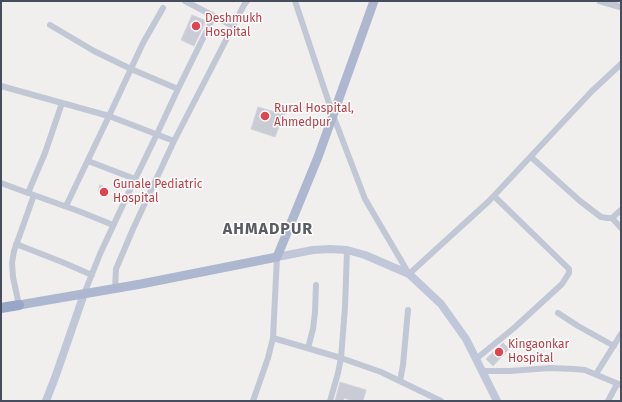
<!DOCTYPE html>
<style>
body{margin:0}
#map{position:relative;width:622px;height:402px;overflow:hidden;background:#f1efee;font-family:"Fira Sans",sans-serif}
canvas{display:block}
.frame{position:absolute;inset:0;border:2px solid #464d5d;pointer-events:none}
</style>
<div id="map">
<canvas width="622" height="402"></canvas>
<div class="frame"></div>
</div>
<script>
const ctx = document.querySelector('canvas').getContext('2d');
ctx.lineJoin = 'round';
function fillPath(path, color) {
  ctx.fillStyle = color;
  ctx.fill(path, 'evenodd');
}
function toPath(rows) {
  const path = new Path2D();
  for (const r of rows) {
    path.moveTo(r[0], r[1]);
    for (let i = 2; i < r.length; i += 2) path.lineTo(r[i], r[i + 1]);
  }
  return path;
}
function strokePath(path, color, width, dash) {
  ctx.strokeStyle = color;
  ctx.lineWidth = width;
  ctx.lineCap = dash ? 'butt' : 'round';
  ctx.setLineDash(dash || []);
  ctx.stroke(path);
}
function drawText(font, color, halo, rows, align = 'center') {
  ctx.font = font + ' "Fira Sans",sans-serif';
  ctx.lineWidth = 3;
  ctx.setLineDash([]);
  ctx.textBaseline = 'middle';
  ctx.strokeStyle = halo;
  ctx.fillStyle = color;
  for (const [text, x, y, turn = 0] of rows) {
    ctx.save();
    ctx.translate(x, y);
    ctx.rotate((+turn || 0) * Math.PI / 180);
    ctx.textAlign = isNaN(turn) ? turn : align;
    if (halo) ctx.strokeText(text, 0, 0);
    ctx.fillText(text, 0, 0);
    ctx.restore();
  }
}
const building = toPath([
 [192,15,206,21,194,46,181,40,192,15],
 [278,106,287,109,281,124,280,124,275,137,251,129,258,107,275,112,278,106],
 [100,185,107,188,105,194,98,191,100,185],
 [503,343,509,349,493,366,486,359,503,343],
 [340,382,366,390,363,401,354,401,344,398,343,401,335,401,340,382]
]);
fillPath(building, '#caccd5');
strokePath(building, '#d2d3da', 1);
strokePath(toPath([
 [185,1,233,26],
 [295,1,333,115,365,199,409,274,489,201,592,91,621,64],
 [50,25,94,51,131,69,178,89],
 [1,86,109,116,174,141,133,229,116,269,115,289],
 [174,141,244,5,247,1],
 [531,157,580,201,601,217,607,218,612,218,621,228],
 [88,161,135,179],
 [1,183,28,193,45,153,62,103],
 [31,194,81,212,113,225],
 [66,206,109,116,143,43,163,8],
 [612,218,621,210],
 [16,244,62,262,92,275],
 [84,294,100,254,127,196,157,134,178,89,214,16],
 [19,305,13,277,12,263,14,251,34,195],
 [558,313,578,326,614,346],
 [273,338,341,358,381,372,441,401],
 [308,348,313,329,315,312,316,285],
 [476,359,514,328,562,284,569,273,569,269,567,267,494,196],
 [482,371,509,371,550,368,574,369,585,370,621,385],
 [596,374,621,334],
 [400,381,403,365,408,310],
 [253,401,268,358,273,338,277,257],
 [330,401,338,373,341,358,345,307,347,250],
 [608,401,617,384]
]), '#c1c7d4', 6);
strokePath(toPath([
 [600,1,621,7]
]), '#c1c7d4', 7);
strokePath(toPath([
 [277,257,313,250,330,249,347,250,365,255,409,274,441,304,466,339,497,401],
 [46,401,56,375,84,294]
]), '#c0c7d8', 8);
strokePath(toPath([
 [19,305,141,284,277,257,318,157,374,1]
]), '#adb7cf', 9);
strokePath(toPath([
 [1,308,19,305]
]), '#98a6c8', 10);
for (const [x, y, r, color] of [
 [196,26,5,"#e0444e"],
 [265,116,5,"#e0444e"],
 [104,192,5,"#e0444e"],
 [499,352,5,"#e0444e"]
]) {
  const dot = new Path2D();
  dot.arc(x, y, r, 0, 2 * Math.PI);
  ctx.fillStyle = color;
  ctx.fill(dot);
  strokePath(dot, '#fff', 1.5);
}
drawText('12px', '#be3a42', '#fff', [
 ["Deshmukh",205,19],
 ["Hospital",205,33],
 ["Rural Hospital,",274,109],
 ["Ahmedpur",274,123],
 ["Gunale Pediatric",113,185],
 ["Hospital",113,199],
 ["Kingaonkar",508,345],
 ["Hospital",508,359]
], 'left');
ctx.letterSpacing = '1px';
drawText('bold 16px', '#5b5d64', '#fff', [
 ["AHMADPUR",268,230]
]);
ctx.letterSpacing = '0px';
</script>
